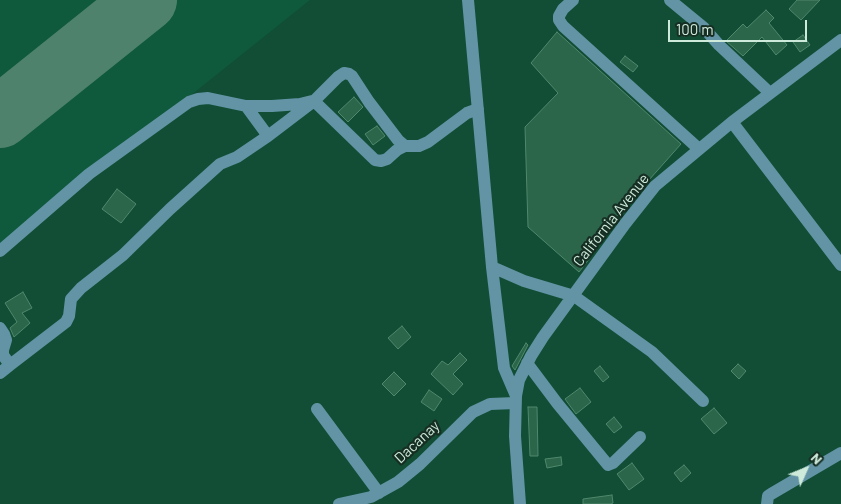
<!DOCTYPE html>
<style>
body{margin:0}
#map{position:relative;width:841px;height:504px;overflow:hidden;background:#114e35;font-family:Barlow,sans-serif}
canvas{display:block}
.north{position:absolute;left:781px;top:444px;width:50px;height:50px;-webkit-text-stroke:4px #162e23;paint-order:stroke;rotate:46deg;font-size:14px;font-weight:700;line-height:20px;text-align:center;color:#cdeada}
.north::after{content:'';display:block;margin:auto;width:18px;height:22px;background:#cdeada;clip-path:polygon(50% 0,100% 100%,50% 72%,0 100%)}
.scale{position:absolute;left:668px;top:20px;width:139px;height:22px;box-sizing:border-box;border:2px solid #cdeada;border-top:0;padding-left:6px;font-size:15px;line-height:18px;white-space:nowrap;color:#cdeada;-webkit-text-stroke:4px #162e23;paint-order:stroke}
</style>
<div id="map">
<canvas width="841" height="504"></canvas>
<div class="north">N</div>
<div class="scale">100 m</div>
</div>
<script>
const ctx = document.querySelector('canvas').getContext('2d');
ctx.lineJoin = 'round';
function fillPath(path, color) {
  ctx.fillStyle = color;
  ctx.fill(path, 'evenodd');
}
function toPath(rows) {
  const path = new Path2D();
  for (const r of rows) {
    path.moveTo(r[0], r[1]);
    for (let i = 2; i < r.length; i += 2) path.lineTo(r[i], r[i + 1]);
  }
  return path;
}
function strokePath(path, color, width, dash) {
  ctx.strokeStyle = color;
  ctx.lineWidth = width;
  ctx.lineCap = dash ? 'butt' : 'round';
  ctx.setLineDash(dash || []);
  ctx.stroke(path);
}
function drawText(font, color, halo, rows, align = 'center') {
  ctx.font = font + ' Barlow,sans-serif';
  ctx.lineWidth = 4.5;
  ctx.setLineDash([]);
  ctx.textBaseline = 'middle';
  ctx.strokeStyle = halo;
  ctx.fillStyle = color;
  for (const [text, x, y, turn = 0] of rows) {
    ctx.save();
    ctx.translate(x, y);
    ctx.rotate((+turn || 0) * Math.PI / 180);
    ctx.textAlign = isNaN(turn) ? turn : align;
    if (halo) ctx.strokeText(text, 0, 0);
    ctx.fillText(text, 0, 0);
    ctx.restore();
  }
}
fillPath(toPath([
 [0,0,310,0,0,248]
]), '#0f593c');
strokePath(toPath([
 [0,117,146,0]
]), '#4f826c', 62);
const building = toPath([
 [797,0,820,0,801,20,789,9,797,0],
 [766,10,774,18,769,23,787,45,776,55,762,37,743,56,726,41,743,24,747,28,766,10],
 [686,24,693,29,685,37,679,31,686,24],
 [557,32,681,144,584,253,590,258,579,272,528,227,525,127,558,93,531,63,557,32],
 [803,35,810,45,800,52,793,42,803,35],
 [625,56,638,66,633,72,620,62,625,56],
 [354,97,363,107,348,122,338,112,354,97],
 [377,126,385,136,373,145,365,134,377,126],
 [117,189,136,204,121,223,102,209,117,189],
 [23,292,32,308,22,313,30,323,14,337,10,328,17,322,5,303,23,292],
 [402,326,411,337,398,349,388,338,402,326],
 [526,343,528,345,515,370,512,366,526,343],
 [460,353,467,360,453,374,463,384,453,395,431,374,442,361,448,365,460,353],
 [738,364,746,371,739,379,731,371,738,364],
 [600,366,609,377,603,382,594,371,600,366],
 [394,372,406,384,394,396,382,384,394,372],
 [580,388,591,402,576,414,565,399,580,388],
 [429,390,442,399,434,411,421,402,429,390],
 [528,407,537,407,538,456,530,456,528,407],
 [714,408,727,423,714,434,701,419,714,408],
 [614,417,622,427,614,433,606,424,614,417],
 [561,457,562,465,547,468,545,459,561,457],
 [632,463,644,479,629,490,617,474,632,463],
 [684,465,691,473,681,482,674,473,684,465],
 [612,495,613,503,611,504,583,504,583,499,612,495]
]);
fillPath(building, '#2b654a');
strokePath(building, '#50886c', 1);
strokePath(toPath([
 [468,0,492,267,504,368,516,396],
 [573,0,563,9,559,16,559,20,563,26,699,149],
 [670,0,704,28,719,45,770,93],
 [314,101,375,160,381,161,387,159,397,150,405,146,419,146,428,142,467,113,478,109],
 [246,106,268,136],
 [732,122,841,265],
 [0,251,89,174,189,102,198,99,208,98,246,106,272,106,300,104,312,101],
 [492,267,524,281,574,296,652,352,703,401],
 [0,328,4,334,6,340,3,350,3,355,10,365,0,373],
 [527,363,557,403,608,465,613,463,640,437],
 [10,365,66,322,69,316,71,299,81,288,123,255,170,209,220,164,237,157,268,136,314,101,338,77,344,73,349,74,352,76,369,102,398,140,405,146],
 [317,409,379,493],
 [339,504,371,497,398,482,420,464,473,412,490,404,515,403],
 [520,504,515,436,516,396,519,380,531,356,543,337,625,224,655,186,732,122,841,40],
 [767,504,768,496,771,494,841,453]
]), '#6294a5', 12);
drawText('15px', '#cdeada', '#162e23', [
 ["California Avenue",611,220,-52],
 ["Dacanay",417,442,-43]
]);
</script>
